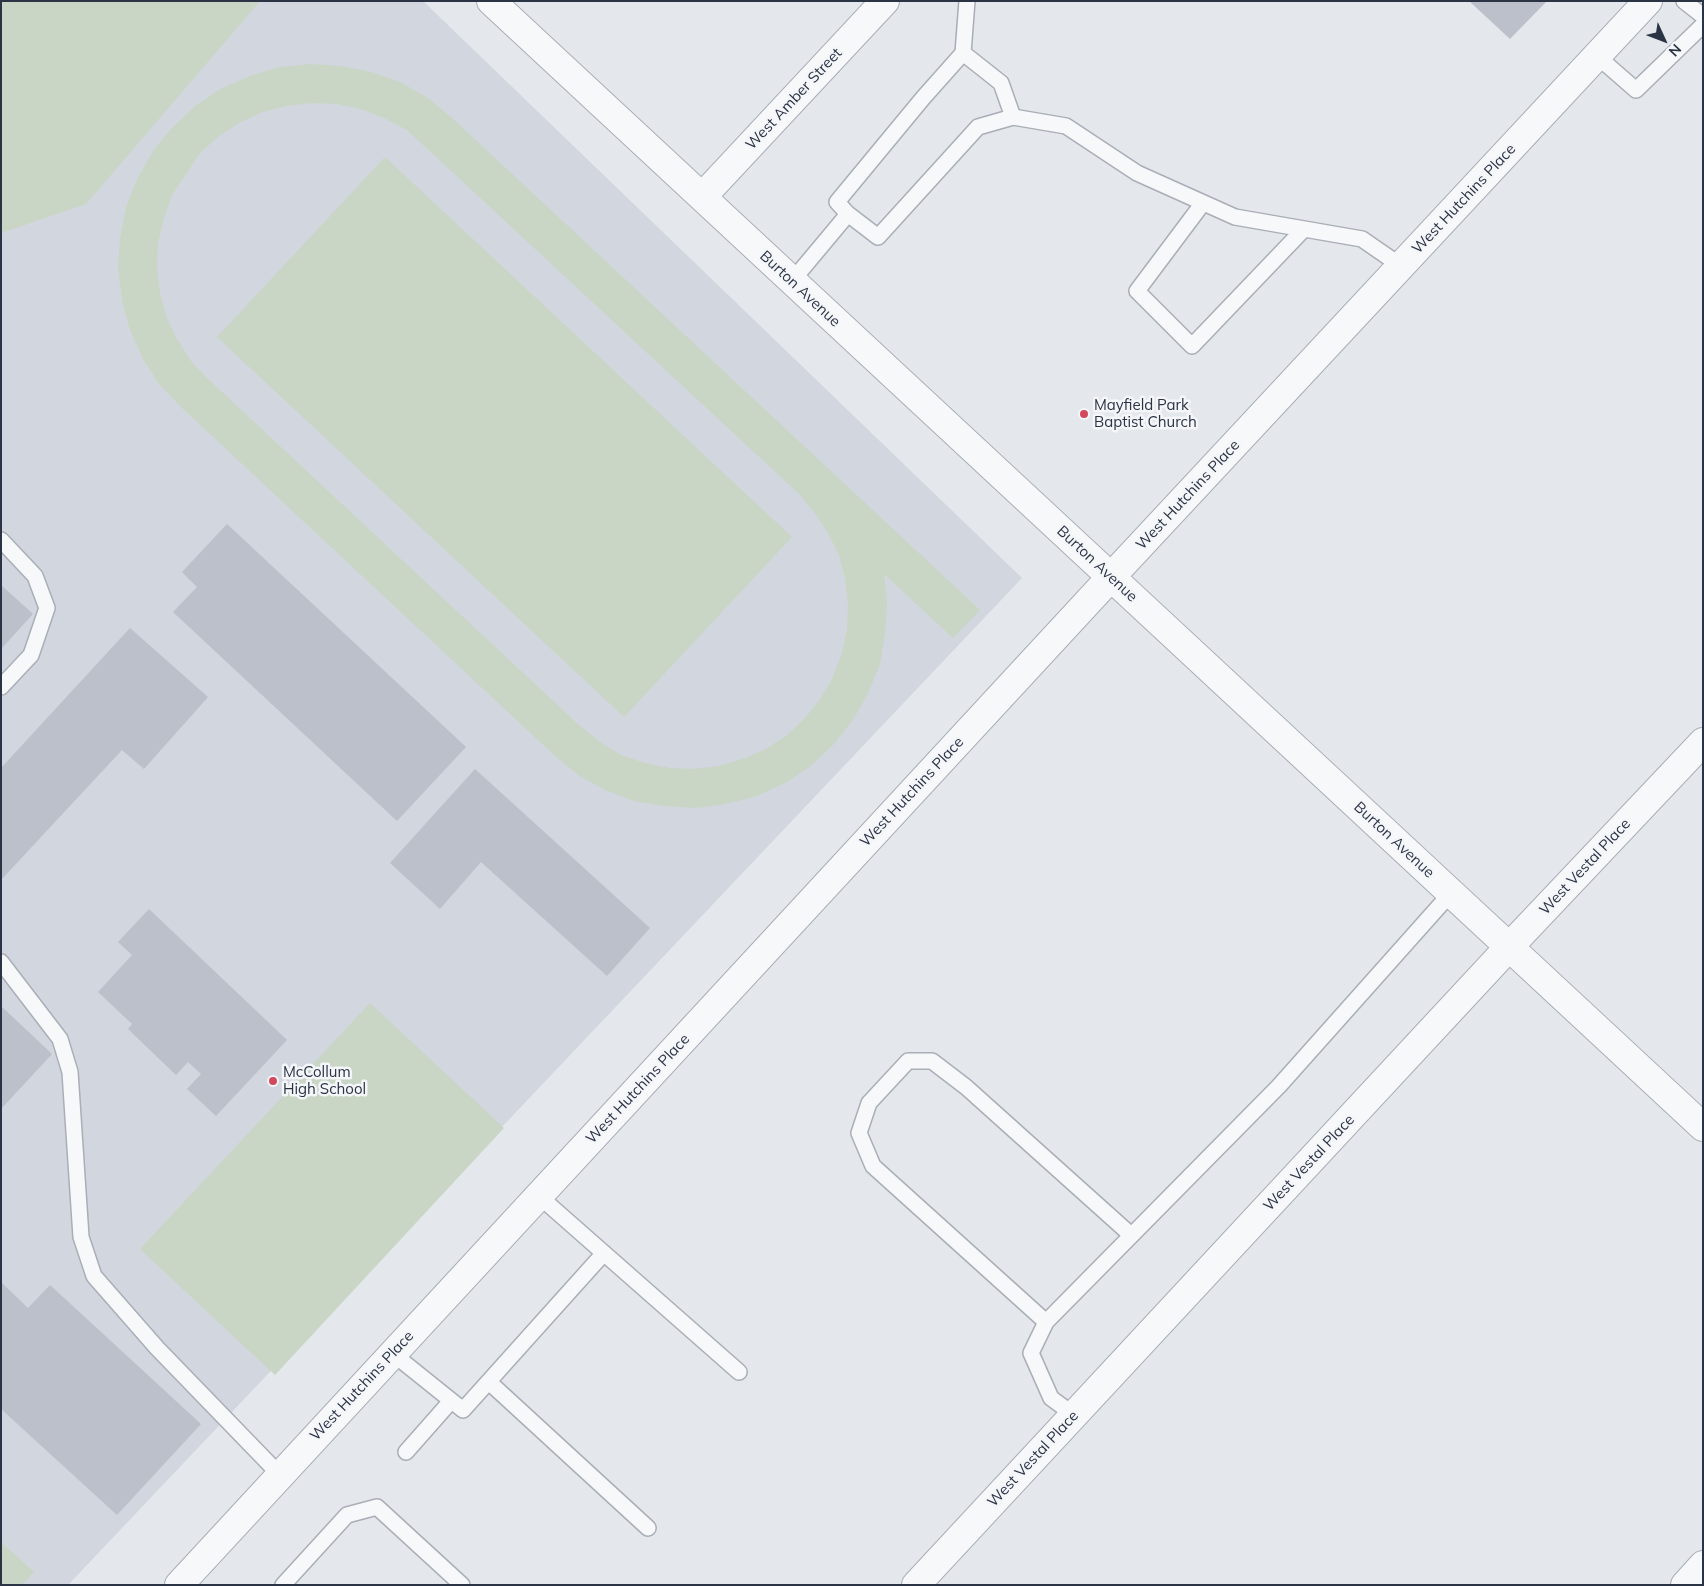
<!DOCTYPE html>
<style>
body{margin:0}
#map{position:relative;width:1704px;height:1586px;overflow:hidden;background:#e4e7ec;font-family:Mulish,sans-serif}
canvas{display:block}
.frame{position:absolute;inset:0;border:2px solid #2b3445;pointer-events:none}
.north{position:absolute;left:1639px;top:15px;width:50px;height:50px;-webkit-text-stroke:4px #f4f6f9;paint-order:stroke;rotate:133deg;font-size:14px;font-weight:700;line-height:20px;text-align:center;color:#2b3445}
.north::after{content:'';display:block;margin:auto;width:18px;height:22px;background:#2b3445;clip-path:polygon(50% 0,100% 100%,50% 72%,0 100%)}
</style>
<div id="map">
<canvas width="1704" height="1586"></canvas>
<div class="frame"></div>
<div class="north">N</div>
</div>
<script>
const ctx = document.querySelector('canvas').getContext('2d');
ctx.lineJoin = 'round';
function fillPath(path, color) {
  ctx.fillStyle = color;
  ctx.fill(path, 'evenodd');
}
function toPath(rows) {
  const path = new Path2D();
  for (const r of rows) {
    path.moveTo(r[0], r[1]);
    for (let i = 2; i < r.length; i += 2) path.lineTo(r[i], r[i + 1]);
  }
  return path;
}
function strokePath(path, color, width, dash) {
  ctx.strokeStyle = color;
  ctx.lineWidth = width;
  ctx.lineCap = dash ? 'butt' : 'round';
  ctx.setLineDash(dash || []);
  ctx.stroke(path);
}
function drawText(font, color, halo, rows, align = 'center') {
  ctx.font = font + ' Mulish,sans-serif';
  ctx.lineWidth = 5;
  ctx.setLineDash([]);
  ctx.textBaseline = 'middle';
  ctx.strokeStyle = halo;
  ctx.fillStyle = color;
  for (const [text, x, y, turn = 0] of rows) {
    ctx.save();
    ctx.translate(x, y);
    ctx.rotate((+turn || 0) * Math.PI / 180);
    ctx.textAlign = isNaN(turn) ? turn : align;
    if (halo) ctx.strokeText(text, 0, 0);
    ctx.fillText(text, 0, 0);
    ctx.restore();
  }
}
fillPath(toPath([
 [1,1,423,1,1022,578,68,1585,1,1585]
]), '#d2d6de');
fillPath(toPath([
 [1,1,260,1,86,204,1,233],
 [311,64,341,66,372,72,400,82,428,98,451,117,980,610,953,638,884,574,887,602,885,634,880,664,868,693,853,720,833,745,811,766,785,783,757,796,726,804,696,808,664,806,634,801,605,790,578,775,554,755,181,407,159,384,143,359,130,330,122,301,118,269,120,239,126,207,137,179,153,151,172,128,195,106,220,89,250,76,279,67],
 [312,103,336,104,361,109,384,118,407,130,798,493,814,512,828,533,839,555,845,579,848,604,847,629,842,653,833,677,821,698,805,718,787,735,766,749,743,759,719,766,694,769,669,768,645,763,621,755,600,742,580,726,207,378,190,360,177,339,166,316,160,293,157,267,158,243,164,218,172,195,200,153,219,136,239,123,263,112,286,106],
 [385,157,792,537,624,717,217,337],
 [370,1003,504,1128,275,1375,140,1249],
 [1,1542,34,1572,22,1585,1,1585]
]), '#c9d6c5');
fillPath(toPath([
 [1469,1,1547,1,1510,39],
 [227,524,466,747,397,821,173,612,197,587,182,572],
 [1,585,33,614,1,649],
 [130,628,208,697,144,769,122,750,1,880,1,768],
 [475,769,650,928,607,976,481,862,440,909,390,863],
 [149,909,287,1040,216,1116,187,1089,201,1074,188,1062,176,1075,128,1029,132,1024,98,992,132,955,118,942],
 [1,1006,52,1054,1,1109],
 [1,1282,28,1308,50,1285,201,1424,117,1515,1,1409]
]), '#bbc0ca');
const service = toPath([
 [1684,1,1703,16],
 [963,53,1001,83,1013,117],
 [1597,56,1636,90,1703,25],
 [1203,203,1137,291,1192,346,1304,229],
 [848,214,837,202,923,98,963,53,967,1],
 [792,281,848,214,878,237,978,127,1013,117,1066,126,1137,173,1235,217,1362,239,1401,266],
 [1,540,35,576,47,608,31,655,1,687],
 [1,962,60,1039,70,1072,81,1237,94,1276,157,1348,280,1475],
 [539,1196,739,1372],
 [1046,1322,873,1166,859,1133,869,1103,908,1061,932,1061,966,1087,1131,1235],
 [392,1353,463,1410,604,1253],
 [489,1382,648,1528],
 [1074,1415,1051,1398,1031,1353,1046,1322,1279,1086,1451,893],
 [406,1452,451,1401],
 [283,1585,347,1515,377,1507,462,1585]
]);
const minor = toPath([
 [491,1,1703,1127],
 [702,197,885,1],
 [916,1585,1509,947,1703,742],
 [1685,1585,1703,1565]
]);
const tertiary = toPath([
 [179,1585,1111,577,1648,1]
]);
strokePath(service, '#a9aeb7', 18);
strokePath(minor, '#a9aeb7', 30);
strokePath(tertiary, '#a9aeb7', 30);
strokePath(service, '#f7f8fa', 15);
strokePath(minor, '#f7f8fa', 28);
strokePath(tertiary, '#f7f8fa', 28);
for (const [x, y, r, color] of [
 [1084,414,5,"#d1495b"],
 [273,1081,5,"#d1495b"]
]) {
  const dot = new Path2D();
  dot.arc(x, y, r, 0, 2 * Math.PI);
  ctx.fillStyle = color;
  ctx.fill(dot);
  strokePath(dot, '#f4f6f9', 2);
}
drawText('15px', '#2b3445', '#f4f6f9', [
 ["West Amber Street",794,99,-47],
 ["West Hutchins Place",1464,199,-47],
 ["Burton Avenue",800,289,43],
 ["West Hutchins Place",1188,495,-47],
 ["Burton Avenue",1097,564,43],
 ["West Hutchins Place",912,792,-47],
 ["Burton Avenue",1394,840,43],
 ["West Vestal Place",1585,867,-47],
 ["West Hutchins Place",638,1089,-47],
 ["West Vestal Place",1309,1163,-47],
 ["West Hutchins Place",362,1386,-47],
 ["West Vestal Place",1033,1459,-47]
]);
drawText('15px', '#2b3445', '#f4f6f9', [
 ["Mayfield Park",1094,405],
 ["Baptist Church",1094,422],
 ["McCollum",283,1072],
 ["High School",283,1089]
], 'left');
</script>
